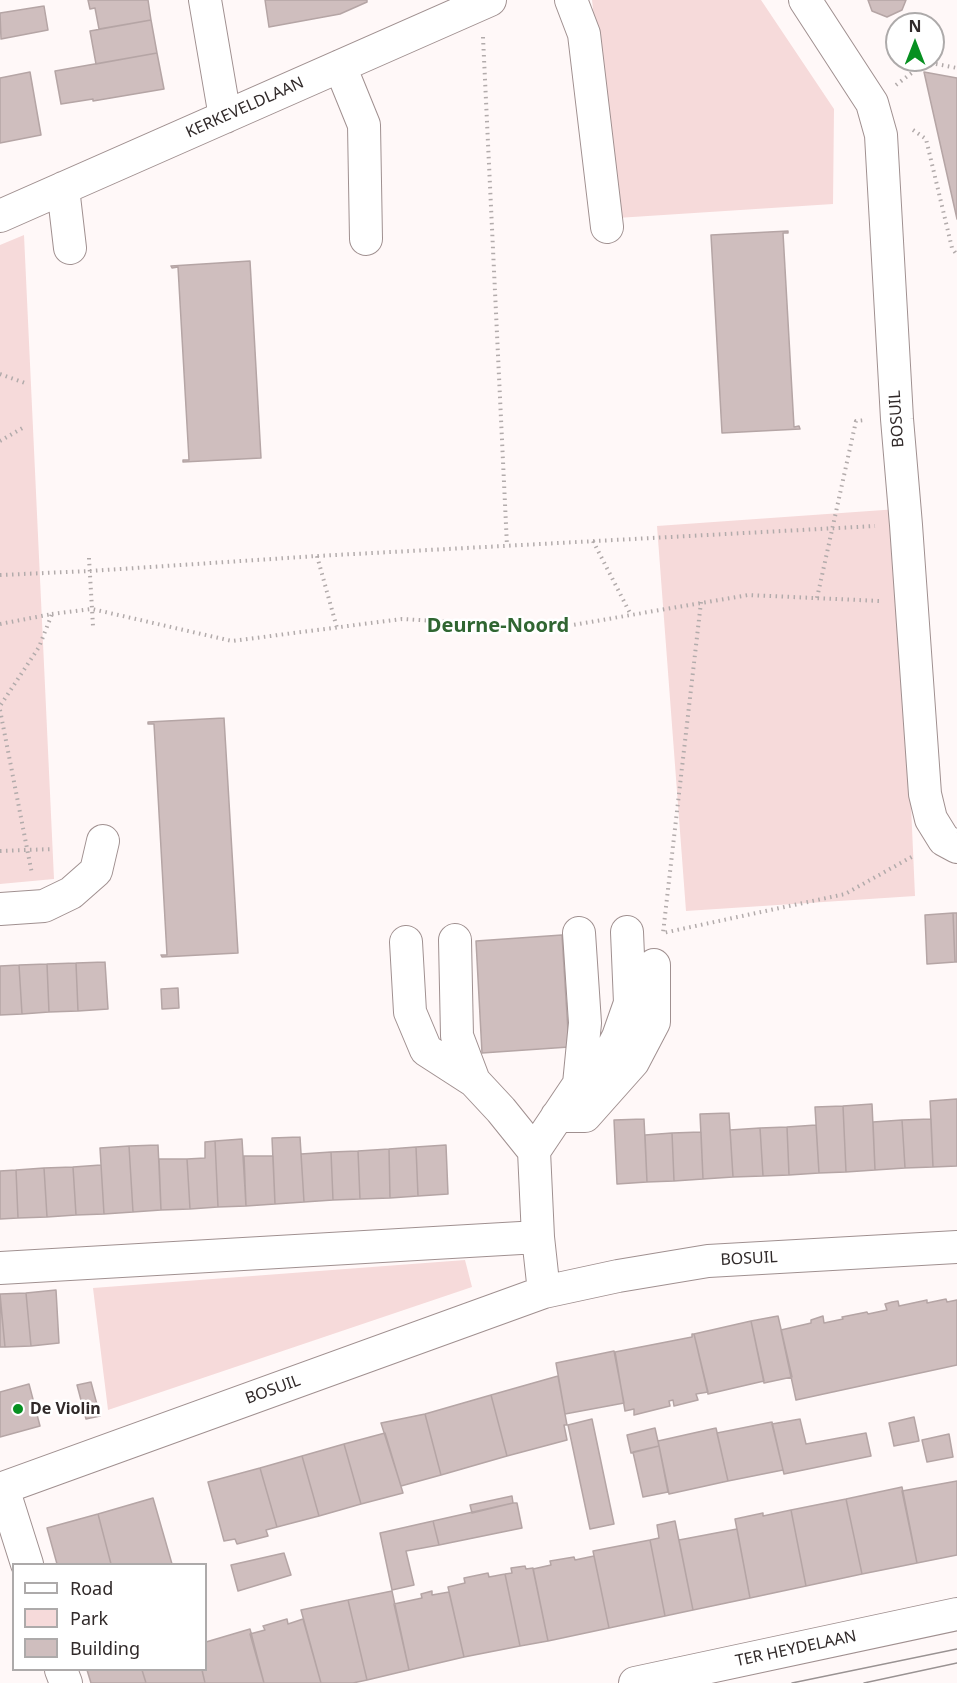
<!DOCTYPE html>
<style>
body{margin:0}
#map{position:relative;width:957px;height:1683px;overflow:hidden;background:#fff8f8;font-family:"Noto Sans",sans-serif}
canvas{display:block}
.legend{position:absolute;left:12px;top:1563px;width:195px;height:108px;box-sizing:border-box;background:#fff;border:2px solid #adaaaa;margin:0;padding:8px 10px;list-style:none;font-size:18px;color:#312a2a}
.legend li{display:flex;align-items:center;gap:12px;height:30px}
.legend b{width:30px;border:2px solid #adaaaa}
.north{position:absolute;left:885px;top:12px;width:60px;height:60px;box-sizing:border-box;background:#fff;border:2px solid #adaaaa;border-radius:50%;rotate:0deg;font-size:16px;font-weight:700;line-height:24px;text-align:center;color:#312a2a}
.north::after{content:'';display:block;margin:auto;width:21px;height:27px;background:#079021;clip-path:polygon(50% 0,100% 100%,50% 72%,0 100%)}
</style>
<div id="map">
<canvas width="957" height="1683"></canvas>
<ul class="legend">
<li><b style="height:8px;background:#fff"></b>Road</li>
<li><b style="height:16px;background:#f6dada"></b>Park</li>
<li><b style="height:16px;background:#cfbebe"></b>Building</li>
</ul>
<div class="north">N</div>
</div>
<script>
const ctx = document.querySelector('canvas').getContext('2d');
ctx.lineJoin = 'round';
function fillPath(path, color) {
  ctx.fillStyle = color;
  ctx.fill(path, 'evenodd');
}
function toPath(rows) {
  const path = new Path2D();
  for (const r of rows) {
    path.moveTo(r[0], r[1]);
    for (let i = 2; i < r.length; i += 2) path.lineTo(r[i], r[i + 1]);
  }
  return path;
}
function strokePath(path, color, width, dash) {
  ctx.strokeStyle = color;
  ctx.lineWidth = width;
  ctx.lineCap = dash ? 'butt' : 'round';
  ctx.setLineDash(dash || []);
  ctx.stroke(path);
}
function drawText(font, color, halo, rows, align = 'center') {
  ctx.font = font + ' "Noto Sans",sans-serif';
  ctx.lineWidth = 5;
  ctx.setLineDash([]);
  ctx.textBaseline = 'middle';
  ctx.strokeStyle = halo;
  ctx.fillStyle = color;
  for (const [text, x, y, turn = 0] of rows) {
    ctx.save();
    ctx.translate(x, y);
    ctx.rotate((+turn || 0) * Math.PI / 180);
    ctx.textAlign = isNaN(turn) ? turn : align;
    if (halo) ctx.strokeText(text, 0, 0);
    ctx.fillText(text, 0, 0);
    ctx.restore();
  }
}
fillPath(toPath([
 [592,0,761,0,834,109,833,204,617,218],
 [24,235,54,879,0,884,0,245],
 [898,509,915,896,686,911,657,526],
 [465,1260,472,1287,108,1410,93,1288]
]), '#f6dada');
const building = toPath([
 [88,0,148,0,151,20,99,29,95,8,90,9,88,0],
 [265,0,367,0,367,2,340,14,269,27,265,0],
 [868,0,906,0,902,10,887,17,872,11,868,0],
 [44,6,48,30,1,39,0,13,44,6],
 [151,20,157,53,96,64,90,31,151,20],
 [897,38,897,60,899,60,897,61,889,42,897,38],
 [157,53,164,89,93,101,93,99,61,104,55,71,157,53],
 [30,72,41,135,0,143,0,78,30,72],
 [924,72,957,78,957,219,924,72],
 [788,231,788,233,783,233,794,427,799,426,800,429,722,433,711,235,788,231],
 [250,261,261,458,183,462,183,460,189,460,178,267,172,268,171,266,250,261],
 [224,718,238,953,162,957,161,955,167,955,154,724,148,724,148,722,224,718],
 [953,913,957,913,957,962,955,962,953,913],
 [953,913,955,962,927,964,925,915,953,913],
 [562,935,569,1047,482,1053,476,941,562,935],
 [105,962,108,1009,78,1011,76,963,105,962],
 [76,963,78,1011,49,1012,47,964,76,963],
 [47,964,49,1012,22,1014,19,965,47,964],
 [19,965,22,1014,0,1015,0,966,19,965],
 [178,988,179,1008,162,1009,161,989,178,988],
 [957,1099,957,1166,933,1167,930,1101,957,1099],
 [872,1104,875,1170,846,1172,843,1106,872,1104],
 [843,1106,846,1172,819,1173,815,1107,843,1106],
 [729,1113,733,1177,703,1179,700,1114,729,1113],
 [644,1119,647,1182,617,1184,614,1120,644,1119],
 [931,1119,933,1167,905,1168,902,1120,931,1119],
 [902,1120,905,1168,875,1170,873,1122,902,1120],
 [816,1125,819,1173,789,1175,787,1127,816,1125],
 [787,1127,789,1175,763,1176,760,1128,787,1127],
 [760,1128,763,1176,733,1177,730,1130,760,1128],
 [701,1132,703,1179,674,1181,672,1133,701,1132],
 [672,1133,674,1181,647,1182,645,1135,672,1133],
 [300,1137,304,1202,275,1204,272,1138,300,1137],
 [242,1139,246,1206,218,1207,215,1141,242,1139],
 [215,1141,218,1207,190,1209,187,1159,205,1158,205,1142,215,1141],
 [158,1145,161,1210,133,1212,129,1146,158,1145],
 [446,1145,448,1194,418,1196,416,1147,446,1145],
 [129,1146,133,1212,104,1214,100,1148,129,1146],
 [416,1147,418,1196,390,1198,389,1149,416,1147],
 [389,1149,390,1198,360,1199,358,1151,389,1149],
 [358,1151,360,1199,333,1200,331,1152,358,1151],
 [331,1152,333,1200,304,1202,301,1154,331,1152],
 [244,1156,273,1156,275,1204,246,1206,244,1156],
 [159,1159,187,1159,190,1209,161,1210,159,1159],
 [101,1165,104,1214,76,1215,73,1167,101,1165],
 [73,1167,76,1215,47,1217,44,1168,73,1167],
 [44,1168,47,1217,18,1218,16,1170,44,1168],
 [16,1170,18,1218,0,1219,0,1171,16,1170],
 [56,1290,59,1343,31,1346,26,1293,56,1290],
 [26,1293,31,1346,5,1347,0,1294,26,1293],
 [0,1297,5,1347,0,1347,0,1297],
 [946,1299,947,1302,957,1300,957,1365,796,1400,781,1330,811,1323,811,1320,823,1316,824,1323,843,1319,842,1317,867,1312,868,1314,887,1310,885,1304,892,1302,898,1301,899,1306,927,1300,927,1303,946,1299],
 [778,1316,792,1377,764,1383,751,1321,778,1316],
 [751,1321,764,1381,708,1394,694,1334,751,1321],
 [692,1334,694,1334,708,1392,696,1394,698,1400,674,1406,673,1400,669,1401,670,1406,634,1415,634,1409,625,1411,615,1352,692,1337,692,1334],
 [614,1351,624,1403,565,1414,556,1363,614,1351],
 [558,1376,567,1425,564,1425,567,1440,507,1456,491,1395,558,1376],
 [91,1382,100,1416,86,1419,77,1385,91,1382],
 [29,1384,40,1426,0,1437,0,1392,29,1384],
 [491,1395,507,1456,441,1475,425,1414,491,1395],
 [425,1414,441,1475,401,1486,381,1423,425,1414],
 [914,1417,919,1441,894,1446,889,1423,914,1417],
 [592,1419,614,1524,590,1529,568,1425,592,1419],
 [800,1419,806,1444,866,1433,871,1456,784,1474,772,1424,800,1419],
 [772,1422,783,1470,728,1481,717,1433,772,1422],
 [655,1428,659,1446,631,1453,627,1435,655,1428],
 [716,1428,728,1481,669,1494,658,1441,716,1428],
 [385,1433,403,1493,361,1504,344,1444,385,1433],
 [949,1434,953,1457,927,1462,922,1440,949,1434],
 [344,1444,361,1504,319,1516,302,1456,344,1444],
 [659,1446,668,1492,643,1497,633,1452,659,1446],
 [302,1456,319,1516,277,1527,260,1468,302,1456],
 [260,1468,277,1527,266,1530,268,1536,237,1544,235,1539,224,1541,208,1482,260,1468],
 [957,1481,957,1555,917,1563,902,1491,957,1481],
 [902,1487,917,1563,862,1574,846,1499,902,1487],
 [512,1496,513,1503,472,1513,470,1505,512,1496],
 [153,1498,172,1564,111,1564,98,1514,153,1498],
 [846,1499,862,1574,806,1586,791,1510,846,1499],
 [513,1503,517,1503,522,1528,439,1545,433,1521,513,1503],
 [791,1510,806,1586,750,1598,735,1519,763,1513,763,1516,791,1510],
 [98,1514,111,1564,57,1564,47,1528,98,1514],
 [433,1521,439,1545,406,1551,414,1585,392,1590,380,1533,433,1521],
 [675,1521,693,1610,665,1616,650,1540,659,1538,657,1525,675,1521],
 [737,1529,750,1598,693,1610,679,1540,737,1529],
 [650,1540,665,1616,609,1628,593,1551,650,1540],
 [284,1553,291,1575,238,1591,231,1565,284,1553],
 [594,1556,609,1628,548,1641,533,1569,551,1565,550,1561,574,1557,575,1560,594,1556],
 [525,1566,526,1569,533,1568,548,1641,520,1646,505,1574,512,1573,511,1568,525,1566],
 [488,1573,489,1577,505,1574,520,1646,464,1657,448,1587,465,1583,464,1578,488,1573],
 [392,1591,409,1670,367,1680,348,1600,392,1591],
 [432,1591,432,1595,449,1592,464,1657,409,1670,394,1604,422,1598,421,1594,432,1591],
 [348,1600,367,1680,353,1683,321,1683,301,1610,348,1600],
 [287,1619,288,1624,303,1619,321,1683,264,1683,250,1634,265,1630,263,1626,287,1619],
 [250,1629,264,1683,205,1683,202,1670,206,1670,206,1642,250,1629],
 [87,1670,142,1670,146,1683,91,1683,87,1670],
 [142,1670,202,1670,205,1683,146,1683,142,1670]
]);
fillPath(building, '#cfbebe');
strokePath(building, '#b5a5a5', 1.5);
const minor = toPath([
 [205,0,225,117],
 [571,0,584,34,607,227],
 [805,0,872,103,881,135,897,419,906,525,925,794,931,819,944,840,957,847],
 [340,66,364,125,366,239],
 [63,188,70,248],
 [0,216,490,0],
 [0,909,44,906,71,893,96,871,103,841],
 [579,933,585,1023,579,1084],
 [455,940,457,1036,474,1081],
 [406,942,410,1012,426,1050,474,1081,501,1110,534,1151],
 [557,1116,585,1116,633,1062,654,1022,654,965],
 [534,1151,579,1084,601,1070,618,1037,630,1003,627,932],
 [534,1151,538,1237],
 [0,1268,538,1237,544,1292],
 [3,1488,27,1564],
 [0,1489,544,1292,618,1276,708,1261,957,1247],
 [61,1670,66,1683],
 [635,1683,957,1614]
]);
strokePath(minor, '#a09090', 34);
strokePath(toPath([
 [483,37,507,546],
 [896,85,926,62,957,68],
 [913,130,926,139,952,248,957,255],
 [0,374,25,383],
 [0,441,26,426],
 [593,541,631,615],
 [317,556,337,628],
 [89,558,93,626],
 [0,575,90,571,317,556,875,526],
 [817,598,856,421,866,420],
 [701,602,663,933,845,894,915,855],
 [52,614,92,609,232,641,402,619,555,628,748,595,880,601],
 [0,624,52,614,39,647,0,706],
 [0,710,32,874],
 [0,851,53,849]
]), '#b2abab', 4, [1.5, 4.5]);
strokePath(minor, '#fff', 32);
strokePath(toPath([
 [792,1683,957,1649],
 [864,1683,957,1663]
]), '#999292', 1.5);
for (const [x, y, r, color] of [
 [18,1409,6,"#079021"]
]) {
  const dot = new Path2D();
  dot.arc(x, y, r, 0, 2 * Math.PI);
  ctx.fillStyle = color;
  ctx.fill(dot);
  strokePath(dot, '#fff', 2);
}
drawText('16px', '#312a2a', '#fff', [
 ["KERKEVELDLAAN",245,108,-24],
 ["BOSUIL",897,419,-94],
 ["BOSUIL",749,1259,-3],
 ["BOSUIL",273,1390,-20],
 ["TER HEYDELAAN",796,1649,-12]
]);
drawText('bold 16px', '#312a2a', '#fff', [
 ["De Violin",30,1409]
], 'left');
drawText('bold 20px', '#306632', '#fff', [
 ["Deurne-Noord",498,626]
]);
</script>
